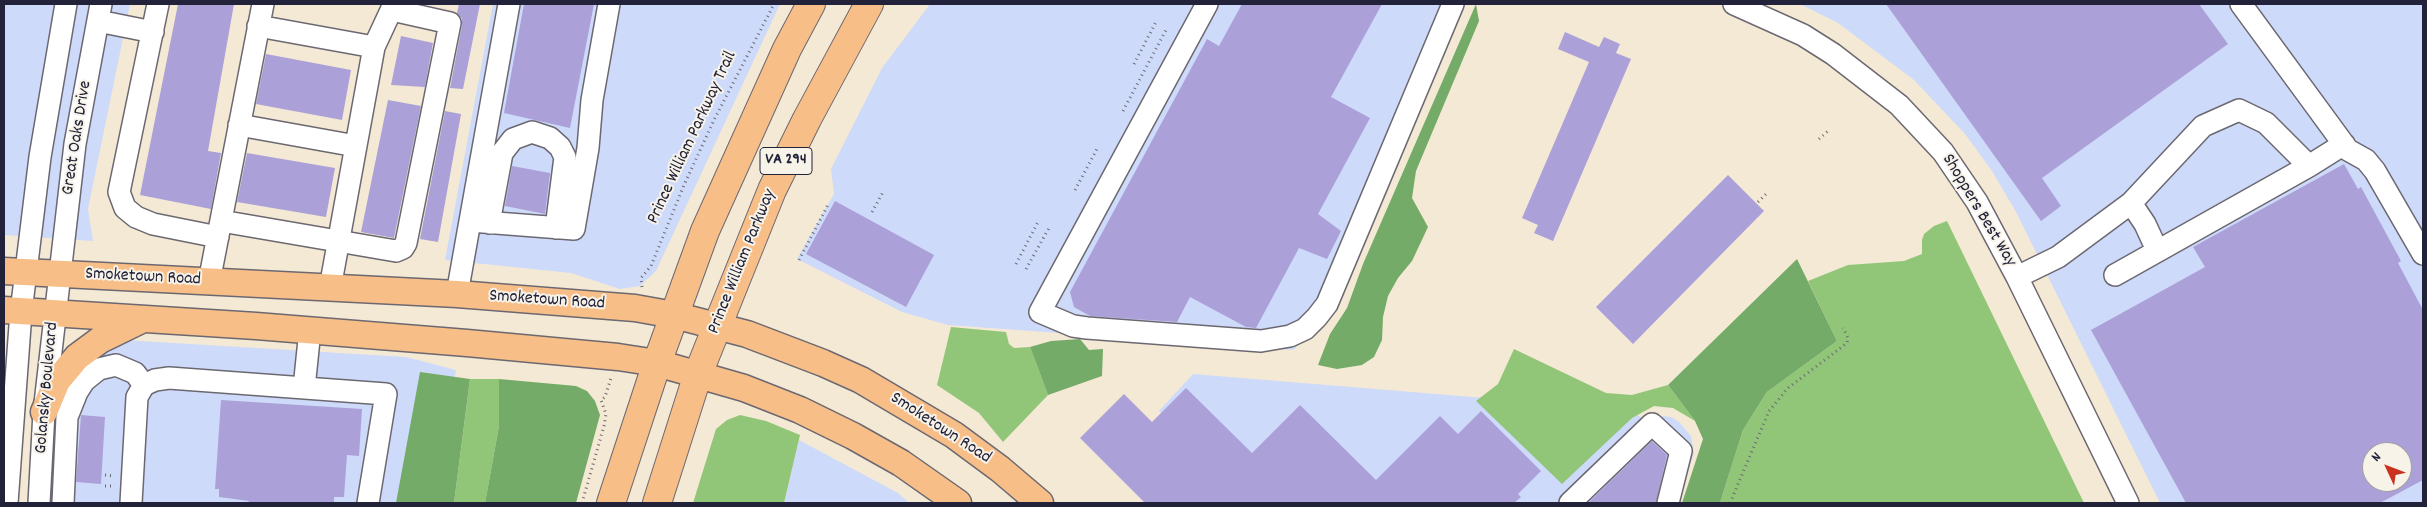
<!DOCTYPE html>
<style>
body{margin:0}
#map{position:relative;width:2427px;height:507px;overflow:hidden;background:#f4e9d4;font-family:Dekko,sans-serif}
canvas{display:block}
.frame{position:absolute;inset:0;border:5px solid #22223b;pointer-events:none}
.north{position:absolute;left:2362px;top:442px;width:50px;height:50px;box-sizing:border-box;background:#f7f3e8;border:1px solid #a29fa3;border-radius:50%;rotate:313deg;font-size:14px;font-weight:700;line-height:20px;text-align:center;color:#22223b}
.north::after{content:'';display:block;margin:auto;width:18px;height:22px;background:#c8321e;clip-path:polygon(50% 0,100% 100%,50% 72%,0 100%)}
</style>
<div id="map">
<canvas width="2427" height="507"></canvas>
<div class="frame"></div>
<div class="north">N</div>
</div>
<script>
const ctx = document.querySelector('canvas').getContext('2d');
ctx.lineJoin = 'round';
function fillPath(path, color) {
  ctx.fillStyle = color;
  ctx.fill(path, 'evenodd');
}
function toPath(rows) {
  const path = new Path2D();
  for (const r of rows) {
    path.moveTo(r[0], r[1]);
    for (let i = 2; i < r.length; i += 2) path.lineTo(r[i], r[i + 1]);
  }
  return path;
}
function strokePath(path, color, width, dash) {
  ctx.strokeStyle = color;
  ctx.lineWidth = width;
  ctx.lineCap = dash ? 'butt' : 'round';
  ctx.setLineDash(dash || []);
  ctx.stroke(path);
}
function drawText(font, color, halo, rows, align = 'center') {
  ctx.font = font + ' Dekko,sans-serif';
  ctx.lineWidth = 4;
  ctx.setLineDash([]);
  ctx.textBaseline = 'middle';
  ctx.strokeStyle = halo;
  ctx.fillStyle = color;
  for (const [text, x, y, turn = 0] of rows) {
    ctx.save();
    ctx.translate(x, y);
    ctx.rotate((+turn || 0) * Math.PI / 180);
    ctx.textAlign = isNaN(turn) ? turn : align;
    if (halo) ctx.strokeText(text, 0, 0);
    ctx.fillText(text, 0, 0);
    ctx.restore();
  }
}
fillPath(toPath([
 [4,4,130,4,88,209,93,241,4,235],
 [493,4,780,4,656,271,640,286,620,289,571,273,445,260],
 [930,4,1466,4,1330,317,1293,350,948,325,902,312,797,259,834,194,831,169,882,68],
 [1800,4,2423,4,2423,503,2160,503,2016,212,1992,171,1965,134,1914,80,1838,23],
 [2372,452,2402,452,2402,482,2372,482],
 [124,340,406,357,456,370,434,503,48,503,53,422,68,376],
 [1193,374,1631,410,1642,418,1652,415,1671,417,1679,422,1691,436,1694,453,1677,503,1257,503,1159,411],
 [799,440,898,493,909,503,784,503]
]), '#cedafa');
fillPath(toPath([
 [1947,221,2084,503,1720,503,1743,430,1767,392,1837,341,1808,281,1848,265,1904,261,1922,254,1922,240,1924,234,1934,226],
 [951,327,1006,332,1009,344,1014,348,1030,347,1048,395,1003,442,979,413,937,385],
 [1514,349,1606,393,1632,395,1668,385,1695,421,1673,408,1654,406,1632,418,1562,484,1476,401,1498,384],
 [470,379,499,379,499,426,485,503,454,503],
 [740,415,766,421,800,435,784,503,693,503,716,429,727,420]
]), '#91c678');
fillPath(toPath([
 [1476,4,1479,21,1416,171,1412,198,1428,227,1412,261,1398,278,1388,296,1383,317,1382,340,1374,357,1362,365,1337,369,1318,365,1330,334,1347,308,1363,264],
 [1797,259,1837,341,1767,392,1743,430,1720,503,1682,503,1703,439,1695,421,1668,385],
 [1080,339,1089,350,1103,349,1102,376,1048,395,1030,347,1051,341],
 [420,372,470,379,454,503,396,503],
 [499,379,576,386,587,391,595,401,600,415,576,503,485,503,499,426]
]), '#74ab68');
fillPath(toPath([
 [178,4,234,4,208,151,221,153,211,209,140,195],
 [459,4,480,4,463,89,450,88,462,25,462,19,457,13],
 [524,4,594,4,570,128,504,113],
 [1242,4,1382,4,1331,97,1370,118,1318,214,1341,231,1327,259,1299,248,1256,328,1246,327,1190,297,1177,322,1090,316,1074,307,1070,292,1207,39,1219,46],
 [1886,4,2199,4,2228,44,2042,178,2061,206,2041,221],
 [1565,32,1599,47,1604,37,1620,44,1616,53,1631,59,1553,241,1534,233,1538,225,1522,218,1589,62,1558,49],
 [401,36,433,43,425,87,391,85],
 [266,54,351,70,342,120,256,104],
 [388,100,421,106,394,238,361,232],
 [445,111,461,114,438,242,420,239],
 [247,153,335,168,326,217,237,202],
 [2344,164,2358,189,2361,187,2401,261,2398,263,2423,310,2423,480,2380,503,2186,503,2091,330,2205,267,2193,247],
 [2372,452,2402,452,2402,482,2372,482],
 [512,166,550,173,545,214,505,206],
 [1728,175,1764,211,1633,344,1596,307],
 [835,201,934,255,906,307,806,254],
 [1186,388,1252,453,1300,405,1376,480,1440,416,1458,434,1481,411,1541,471,1518,494,1521,497,1514,503,1145,503,1080,438,1124,394,1152,422],
 [221,400,362,409,359,456,347,455,344,497,334,497,334,503,248,503,249,501,219,497,219,489,215,489],
 [81,415,105,417,101,484,76,482],
 [1652,441,1667,455,1656,503,1588,503]
]), '#aba1d8');
const minor = toPath([
 [158,4,119,192,125,208,136,217,153,224,218,237],
 [1207,4,1040,312,1073,326,1087,328,1261,341,1290,336,1305,329,1317,317,1327,304,1453,4],
 [1734,4,1803,35,1833,54,1899,105,1943,152,1977,202,2017,277,2128,503],
 [2241,4,2348,150,2366,160,2375,171,2423,254],
 [98,21,153,32],
 [258,26,374,47],
 [239,125,356,146],
 [2131,203,2145,224,2157,250],
 [221,221,396,251,403,248,406,243,450,23,392,10],
 [470,221,509,4],
 [489,223,502,153,513,139,532,132,550,138,560,147,565,157,556,228],
 [2115,275,2309,166,2344,144],
 [2017,277,2058,257,2131,203,2203,126,2239,110,2266,123,2309,166],
 [209,282,263,4],
 [330,288,374,47,394,4],
 [457,294,470,221,574,229,588,148,592,100,609,4],
 [304,388,310,330],
 [7,503,21,312,40,157,66,4],
 [39,503,44,412,75,144,101,4],
 [63,503,67,417,77,392,84,381,99,369,116,365,135,373,144,385],
 [131,503,137,397,144,385,155,380,169,378,386,394,368,503],
 [1570,503,1652,424,1681,451,1668,503]
]);
const major = toPath([
 [4,271,457,294,635,308,674,315,747,334,823,363,861,380,954,435,1000,469,1040,503],
 [4,310,256,326,467,343,618,357,657,363,744,388,800,410,853,436,901,463,958,503],
 [44,412,57,381,77,357,100,340,139,321]
]);
const highway = toPath([
 [611,503,657,363,705,231,787,49,811,4],
 [657,503,698,374,772,190,807,119,869,4]
]);
strokePath(minor, '#6c6871', 24);
strokePath(major, '#6c6871', 29);
strokePath(highway, '#6c6871', 30);
strokePath(toPath([
 [1134,64,1156,22],
 [1123,111,1167,28],
 [1819,139,1828,131],
 [1075,190,1097,149],
 [1758,202,1768,192],
 [872,212,883,192],
 [799,260,829,203],
 [1016,264,1038,222],
 [1026,269,1049,228],
 [642,287,641,278,651,266,684,185,714,120,774,4],
 [105,475,114,476],
 [105,486,114,486],
 [582,503,604,426,606,414,601,400,605,397,611,378],
 [1730,503,1769,411,1788,388,1847,343,1848,338,1843,328]
]), '#6c6871', 3, [1, 4]);
strokePath(minor, '#fff', 21);
strokePath(major, '#f7be87', 26);
strokePath(highway, '#f7be87', 28);
for (const [x, y, w] of [
 [786,161,52]
]) {
  const box = new Path2D();
  box.roundRect(x - w / 2, y - 13.5, w, 27, 4);
  ctx.fillStyle = '#f7f3e8';
  ctx.fill(box);
  strokePath(box, '#22223b', 1);
}
drawText('bold 16px', '#22223b', null, [
 ["VA 294",786,161]
]);
drawText('18px', '#22223b', '#f7f3e8', [
 ["Great Oaks Drive",78,138,-81],
 ["Prince William Parkway Trail",693,138,-65],
 ["Shoppers Best Way",1978,211,59],
 ["Prince William Parkway",743,262,-68],
 ["Smoketown Road",143,278,3],
 ["Smoketown Road",547,301,4],
 ["Golansky Boulevard",48,388,-85],
 ["Smoketown Road",940,429,33]
]);
</script>
